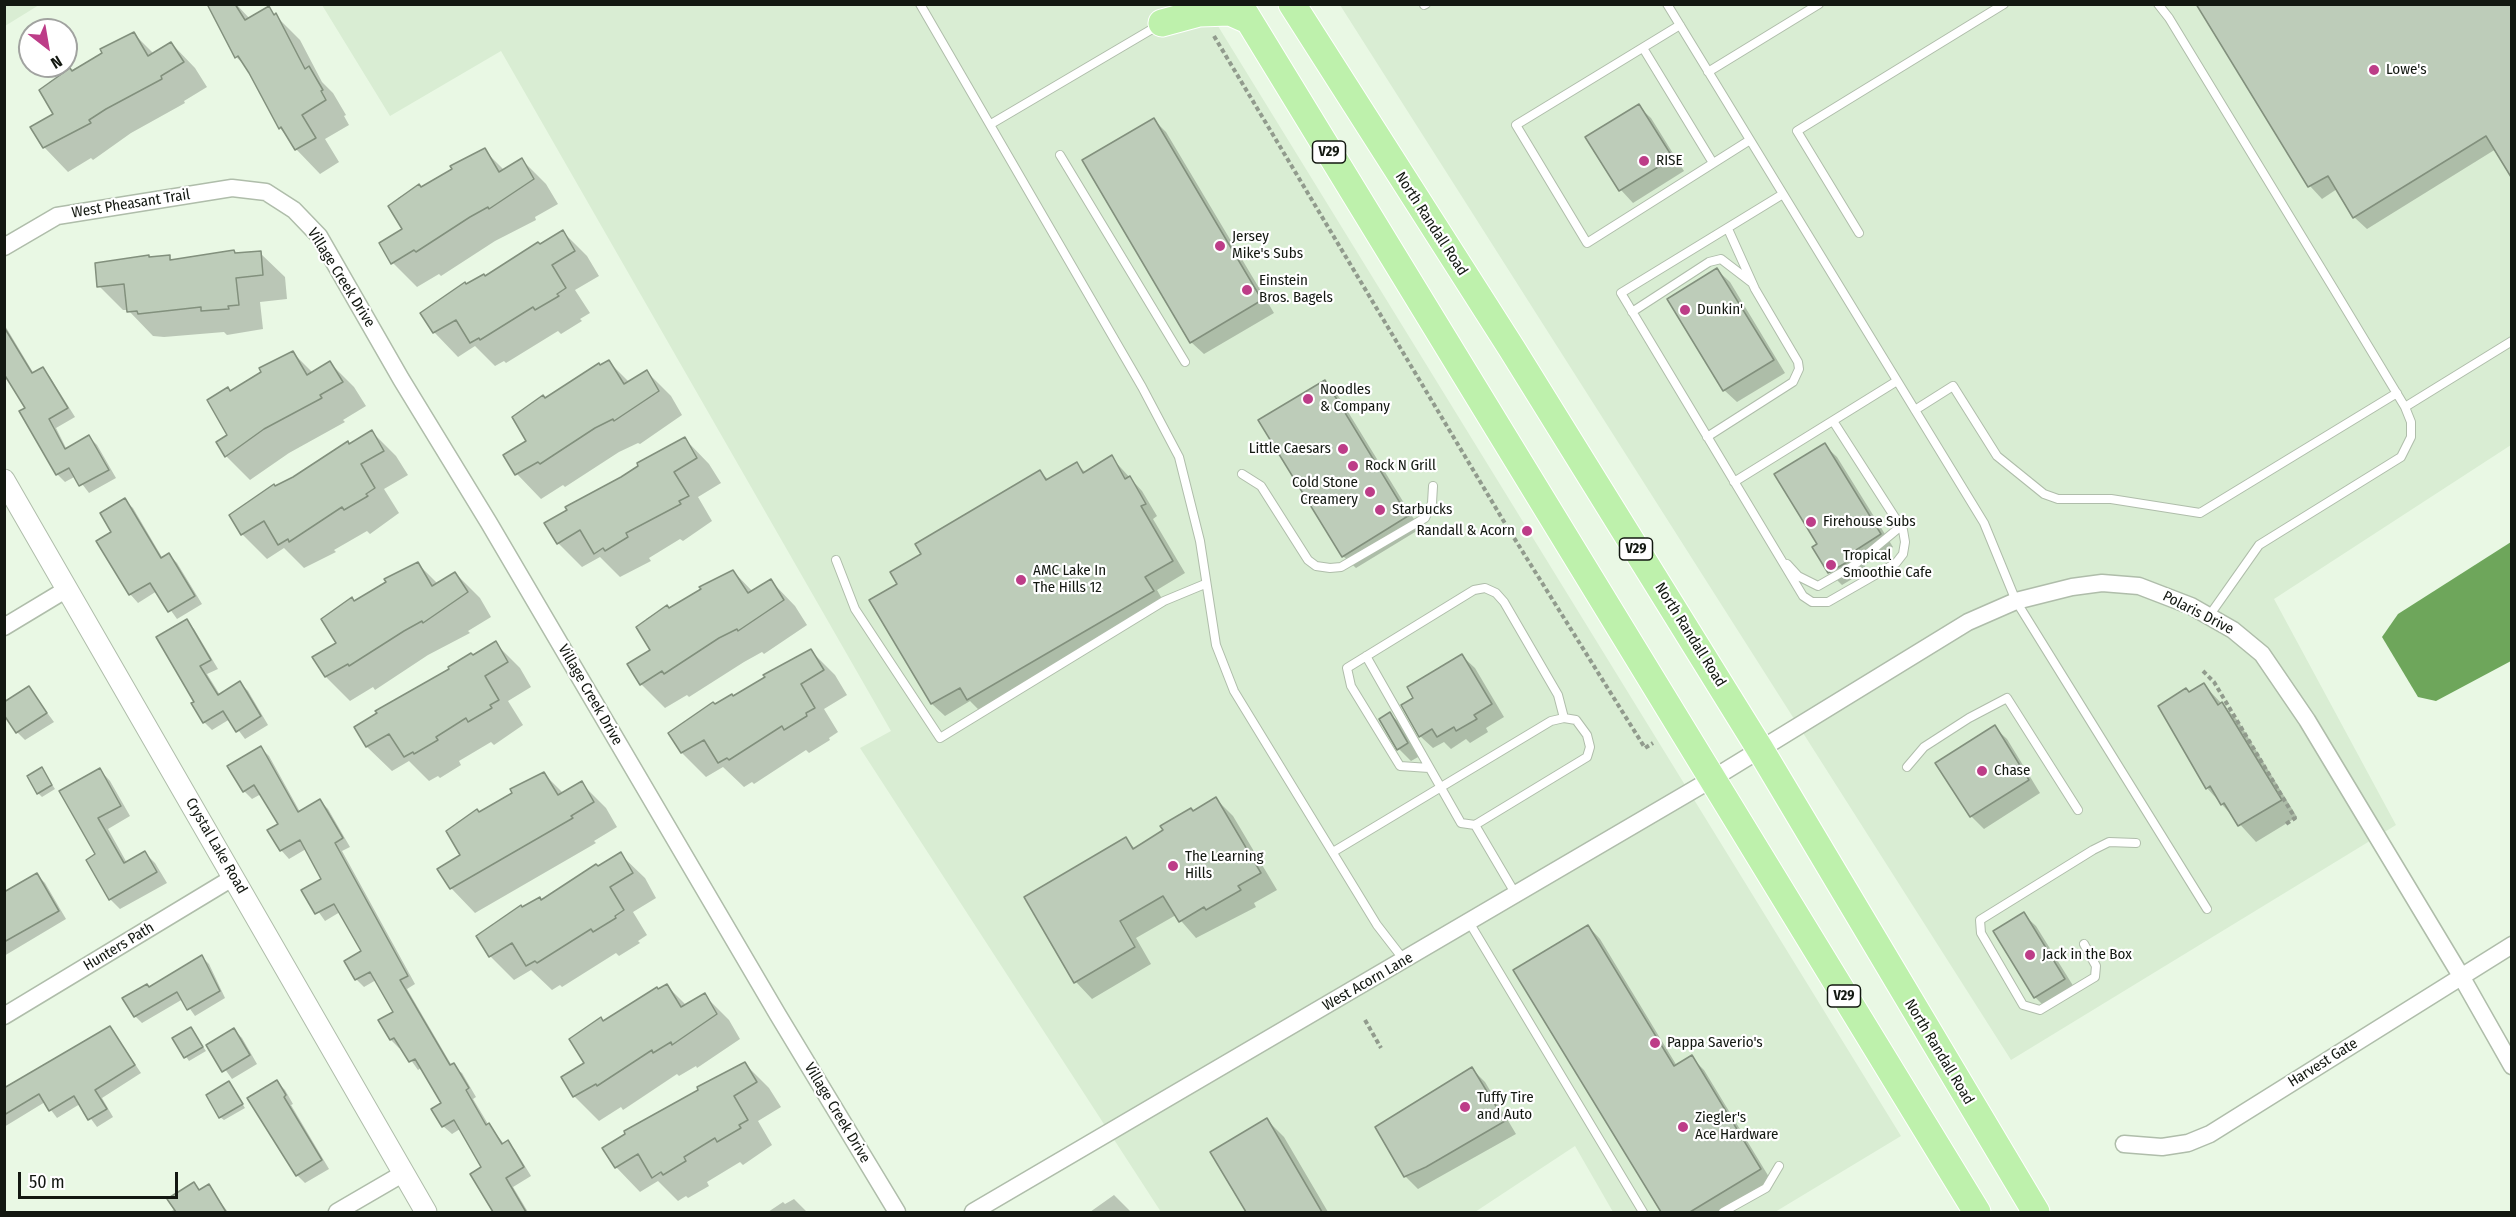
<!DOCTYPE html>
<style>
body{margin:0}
#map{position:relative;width:2516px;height:1217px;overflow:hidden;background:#e9f8e4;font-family:"Fira Sans Condensed",sans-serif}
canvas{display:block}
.frame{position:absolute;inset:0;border:6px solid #131811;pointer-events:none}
.north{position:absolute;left:18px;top:18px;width:60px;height:60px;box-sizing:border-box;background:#fff;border:2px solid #a1a3a0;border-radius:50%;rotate:149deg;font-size:16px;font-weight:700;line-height:24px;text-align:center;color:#131811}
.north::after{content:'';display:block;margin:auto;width:21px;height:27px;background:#bd3d88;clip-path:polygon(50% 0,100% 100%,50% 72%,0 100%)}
.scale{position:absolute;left:18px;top:1172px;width:160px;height:27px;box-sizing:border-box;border:3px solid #131811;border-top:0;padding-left:8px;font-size:18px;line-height:21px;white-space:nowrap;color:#131811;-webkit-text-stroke:4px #fff;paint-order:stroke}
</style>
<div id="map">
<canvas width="2516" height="1217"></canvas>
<div class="frame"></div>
<div class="north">N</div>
<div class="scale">50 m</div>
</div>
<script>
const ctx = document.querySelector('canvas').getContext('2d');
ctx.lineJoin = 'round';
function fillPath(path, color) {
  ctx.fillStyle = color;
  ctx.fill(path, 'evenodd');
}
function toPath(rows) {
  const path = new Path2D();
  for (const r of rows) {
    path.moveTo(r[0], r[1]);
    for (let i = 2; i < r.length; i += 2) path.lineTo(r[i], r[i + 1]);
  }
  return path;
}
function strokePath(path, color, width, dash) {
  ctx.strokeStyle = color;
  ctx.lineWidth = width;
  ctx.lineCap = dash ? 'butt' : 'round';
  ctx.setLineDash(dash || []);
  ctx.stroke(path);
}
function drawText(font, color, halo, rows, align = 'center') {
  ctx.font = font + ' "Fira Sans Condensed",sans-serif';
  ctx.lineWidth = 4.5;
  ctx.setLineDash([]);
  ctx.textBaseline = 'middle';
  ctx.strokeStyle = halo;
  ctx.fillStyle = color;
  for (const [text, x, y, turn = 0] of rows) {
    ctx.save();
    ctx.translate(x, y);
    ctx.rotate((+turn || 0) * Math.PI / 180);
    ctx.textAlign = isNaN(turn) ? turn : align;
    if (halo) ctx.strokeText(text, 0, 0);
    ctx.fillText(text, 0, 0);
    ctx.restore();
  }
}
fillPath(toPath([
 [5,4,39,4,39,5,5,26],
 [322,5,1205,5,1901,1136,1775,1212,1613,1212,1575,1146,1475,1212,1161,1212,860,748,891,731,501,51,390,116],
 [1340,5,2511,5,2511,445,2274,599,2396,825,2011,1060]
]), '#d9edd3');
fillPath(toPath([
 [2511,542,2511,661,2436,701,2418,697,2382,637,2398,614]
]), '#6ea65b');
fillPath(toPath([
 [221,4,236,4,250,19,268,8,300,40,322,82,333,93,346,115,344,116,349,125,325,139,339,162,320,174,296,149,280,128,247,67,236,57],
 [2198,4,2512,4,2512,174,2496,149,2367,229,2354,217,2337,189,2322,199,2310,186],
 [134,34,154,54,171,43,195,68,207,87,184,101,185,103,131,133,93,160,91,158,68,172,44,147,56,114,49,82,104,53,102,50,123,37,125,39],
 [1638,106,1651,118,1684,171,1633,203,1621,190,1588,138],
 [1153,119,1166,132,1274,313,1204,354,1191,342],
 [484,150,504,170,522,160,546,184,558,204,535,217,536,220,495,241,441,276,439,274,417,287,393,263,404,230,398,198,419,186,422,189,474,153,476,155],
 [563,232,587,256,599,276,575,290,590,313,580,319,582,321,561,334,558,331,506,363,504,361,495,366,475,346,458,357,434,332,467,286,486,278],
 [260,253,285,277,287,299,260,302,263,329,227,335,224,332,164,337,153,336,128,310,123,310,99,286,149,256,151,259,169,257,173,261],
 [1717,270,1730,282,1785,373,1737,402,1724,390],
 [4,324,34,374,42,369,50,377,75,417,56,428,67,450,89,437,97,445,116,478,89,493,76,476,65,482,57,474,27,408,9,379,4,380],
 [293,353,313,373,330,363,354,387,366,406,343,420,345,422,289,453,250,480,226,456,231,392],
 [609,362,629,382,647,372,671,396,682,415,640,444,638,443,619,452,565,487,563,485,541,499,517,474,505,455,528,441,522,410,543,397,546,400],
 [1325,382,1337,394,1420,529,1356,568,1343,556],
 [372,432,396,456,408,475,384,489,399,513,370,534,367,531,334,550,336,552,304,568,284,548,267,559,242,534,231,515],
 [685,439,709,464,721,483,698,497,712,521,683,541,680,539,649,558,651,561,620,577,600,557,582,567,558,543],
 [1824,445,1837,457,1893,547,1864,565,1867,569,1862,573,1842,585,1829,572,1819,544],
 [1111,457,1142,491,1157,516,1153,519,1185,573,1157,590,1165,604,981,712,970,701,945,716,932,704,871,600,899,584,923,555,1040,472,1049,480,1077,464,1086,473],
 [124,500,133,508,163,559,169,555,177,563,202,604,177,619,157,591,138,603,130,594,113,532],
 [418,564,438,584,455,573,480,598,491,617,468,631,470,633,428,655,375,690,373,687,350,701,326,677,314,657,338,643,331,612,352,599,355,602,407,567,409,569],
 [733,571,753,592,771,581,795,606,807,625,764,654,762,652,744,662,689,697,687,695,665,708,641,684,652,651,646,619,667,606,670,610,723,575,725,577],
 [186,621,194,629,218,669,207,674,220,695,240,683,248,691,268,725,245,739,230,719,212,730,204,722,196,702],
 [495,643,520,668,531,687,508,701,523,725,494,745,491,742,459,761,461,765,440,778,438,776,429,781,409,761,392,771,367,747,356,728],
 [811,651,835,675,847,695,824,709,838,732,829,738,830,740,809,753,806,750,754,784,752,782,744,787,723,767,706,777,682,753,715,706],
 [1462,656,1475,668,1504,717,1486,728,1488,732,1470,743,1466,739,1451,749,1444,742,1433,748,1420,736,1415,699],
 [2204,685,2238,721,2297,817,2256,842,2207,788,2189,694],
 [29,688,54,722,25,740,17,732],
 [1390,714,1403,726,1420,756,1411,761,1399,749],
 [1994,727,2007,739,2040,793,1984,829,1971,816,1938,763],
 [261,748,269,756,300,812,320,801,328,809,350,847,342,851,415,984,407,989,452,1066,462,1073,476,1097,473,1099,488,1124,504,1144,507,1142,515,1150,531,1176,513,1187,528,1212,495,1212,472,1174,483,1167,460,1129,452,1134,443,1126,443,1104,422,1067,418,1070,401,1046,399,1048,391,1040,395,1012,376,980,364,987,356,979,363,952,340,912,325,921,303,890,323,879,306,849,289,859,281,850,280,824,261,794,252,799,244,791],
 [42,769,55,789,42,797,38,793],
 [100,770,110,781,130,816,108,829,127,863,145,853,155,863,167,883,120,909,110,899,97,855,61,792],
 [544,774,564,794,581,783,606,808,617,827,594,841,596,843,475,913,451,888,462,855,456,823,477,811,480,814,514,793,512,790],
 [1216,799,1233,816,1277,890,1254,903,1256,907,1196,938,1176,915,1136,938,1151,964,1092,999,1076,982,1126,839,1135,849],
 [620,854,645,878,656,898,633,912,647,935,638,941,640,943,619,956,616,953,562,987,560,985,552,990,531,970,514,980,490,956,523,909,542,901],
 [37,875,45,883,66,919,4,956,4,913],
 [2023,914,2036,926,2077,992,2048,1010,2035,997,1995,932],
 [1588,926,1600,939,1677,1066,1691,1057,1704,1070,1772,1182,1723,1212,1664,1212,1661,1210],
 [202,957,209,964,225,998,195,1016,183,999,142,1023,135,1016,149,988],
 [667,986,687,1006,704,995,729,1020,740,1039,697,1068,696,1066,679,1076,677,1074,623,1110,621,1107,599,1121,574,1096,563,1077,586,1063,579,1032,601,1019,604,1022],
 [110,1027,141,1073,102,1098,113,1117,97,1127,80,1104,57,1118,45,1102,4,1127,4,1086,7,1088],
 [191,1029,206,1051,189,1061,174,1039],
 [234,1030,242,1038,257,1064,232,1079,208,1045],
 [745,1064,769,1088,781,1107,758,1121,772,1145,743,1165,740,1162,707,1182,709,1186,688,1198,686,1196,678,1201,658,1181,640,1192,616,1167],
 [1472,1069,1485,1082,1516,1134,1418,1189,1405,1176],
 [277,1082,285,1090,293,1104,291,1105,329,1169,305,1183,297,1175],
 [229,1083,245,1108,224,1120,220,1117],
 [1267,1120,1284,1137,1328,1212,1248,1212,1212,1153],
 [194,1184,201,1191,208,1186,228,1212,169,1212,176,1209],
 [1114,1195,1131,1212,1090,1212],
 [794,1199,807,1212,768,1212,783,1202,785,1204]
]), '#0003');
const building = toPath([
 [207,4,235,4,245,20,269,6,274,15,276,13,305,69,309,66,323,90,321,91,326,100,302,115,316,138,295,150,281,127,279,129,249,73,238,56,235,58,207,4],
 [2196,4,2511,4,2511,177,2486,136,2353,218,2328,176,2308,187,2196,4],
 [134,32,148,56,171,42,184,62,161,76,162,79,106,109,89,120,91,123,43,148,30,127,53,114,39,90,70,68,72,71,102,53,100,49,134,32],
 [1639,104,1673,158,1619,191,1585,137,1639,104],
 [1154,118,1262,300,1190,343,1082,160,1154,118],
 [485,148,499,172,522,158,534,179,489,209,488,207,470,217,416,252,414,250,391,264,379,243,402,229,388,206,419,184,421,187,452,169,450,166,485,148],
 [563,230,575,251,552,265,566,288,557,294,559,296,535,310,533,307,480,340,479,338,470,343,456,320,433,333,420,313,465,282,466,284,484,274,485,276,538,242,540,244,563,230],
 [234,250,235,253,261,251,263,275,236,278,239,305,228,306,229,309,201,311,201,307,138,314,137,311,127,312,124,284,97,287,95,263,149,255,149,257,170,255,170,260,234,250],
 [1717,268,1774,360,1723,391,1667,299,1717,268],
 [4,327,32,373,43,367,68,408,49,419,65,449,89,435,109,470,79,486,69,468,56,475,19,411,25,408,4,374,4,327],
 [293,351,307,375,330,361,343,382,320,395,322,398,264,429,225,457,216,442,227,435,207,400,228,387,230,391,261,372,259,368,293,351],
 [609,360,624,384,647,370,659,391,614,421,613,419,595,428,540,464,538,462,515,475,503,455,526,441,512,417,543,395,545,398,599,363,600,365,609,360],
 [1325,380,1408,516,1342,557,1258,420,1325,380],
 [372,430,384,451,361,464,375,488,366,494,368,496,344,510,342,507,289,542,288,539,278,545,264,521,241,535,229,515,274,484,275,486,293,477,348,441,349,444,372,430],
 [685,437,697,458,674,472,689,496,679,501,681,504,626,533,628,537,605,551,603,548,594,554,580,530,557,544,544,523,567,510,565,507,621,477,638,466,637,463,685,437],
 [1825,443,1881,534,1853,552,1855,556,1849,561,1828,573,1812,547,1817,544,1774,474,1825,443],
 [1112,455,1125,479,1130,476,1146,504,1141,506,1173,561,1145,577,1154,591,967,700,960,688,931,704,869,600,897,584,890,572,921,554,915,544,1040,470,1046,480,1077,462,1083,473,1112,455],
 [125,498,161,558,169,553,195,596,168,612,150,583,129,595,96,541,111,532,100,513,125,498],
 [418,562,432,586,455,572,468,592,423,623,422,621,404,631,349,666,348,664,325,677,312,657,336,643,321,619,352,597,354,601,386,582,384,579,418,562],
 [733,570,748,593,771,579,784,600,738,631,737,629,719,638,664,674,662,671,640,685,627,664,650,650,636,627,667,605,669,608,701,589,699,587,733,570],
 [187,619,211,660,200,666,218,695,240,681,261,716,236,732,223,711,203,723,191,703,194,702,156,637,187,619],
 [496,641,508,662,485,676,499,700,490,705,492,708,468,722,466,718,436,737,438,740,414,754,413,752,404,757,389,734,366,747,354,727,377,713,375,711,449,669,448,667,471,653,473,655,496,641],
 [811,649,824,670,801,684,815,708,806,713,807,716,784,730,782,726,729,760,727,758,718,763,704,740,681,753,668,733,713,702,715,704,732,694,733,696,765,677,763,675,811,649],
 [1462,654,1492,704,1474,715,1477,719,1456,731,1454,727,1437,737,1432,729,1419,737,1401,705,1413,698,1407,687,1462,654],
 [2204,683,2218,705,2222,702,2282,800,2238,826,2224,803,2221,805,2210,786,2206,789,2158,706,2186,688,2189,692,2204,683],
 [29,686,47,713,16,733,4,715,4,702,29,686],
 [1390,712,1408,743,1397,750,1379,719,1390,712],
 [1995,725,2029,780,1970,817,1935,763,1995,725],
 [261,746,298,812,320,799,343,838,335,843,408,976,400,980,450,1065,454,1063,469,1088,466,1090,486,1125,489,1123,502,1144,508,1140,524,1167,506,1178,526,1212,493,1212,470,1174,481,1167,454,1120,442,1127,431,1109,441,1103,415,1059,409,1062,394,1038,390,1040,378,1020,393,1012,370,972,355,980,344,961,361,951,334,904,315,914,301,890,321,879,300,840,280,851,267,830,278,824,254,785,243,792,227,766,261,746],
 [42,767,52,785,37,794,27,776,42,767],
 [100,768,121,806,98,818,124,863,145,851,157,872,109,900,86,860,95,854,59,791,100,768],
 [544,772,558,795,582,781,594,802,571,816,573,818,450,889,437,869,460,855,446,831,477,809,479,812,512,793,510,789,544,772],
 [1216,797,1261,873,1238,886,1241,890,1206,910,1204,907,1179,922,1163,896,1120,921,1135,947,1074,983,1024,897,1126,837,1133,849,1163,830,1160,826,1191,808,1193,811,1216,797],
 [621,852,633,873,610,887,624,910,615,916,616,918,593,932,591,929,537,963,535,961,526,966,512,943,489,957,476,936,521,905,522,907,540,897,541,900,596,864,598,866,621,852],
 [37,873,59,911,4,942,4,892,37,873],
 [2024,912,2065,979,2034,998,1993,931,2024,912],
 [1588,925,1674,1066,1692,1055,1761,1169,1690,1212,1661,1212,1513,970,1588,925],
 [202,955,220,991,187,1010,177,992,134,1017,122,998,147,984,149,987,202,955],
 [667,984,681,1007,705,993,717,1014,672,1045,671,1042,653,1053,652,1050,597,1086,596,1084,573,1097,561,1077,584,1063,569,1039,601,1017,603,1021,657,987,658,989,667,984],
 [110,1026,135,1065,95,1090,107,1109,88,1120,74,1096,49,1111,39,1094,4,1115,4,1088,110,1026],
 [191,1027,203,1047,184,1058,172,1038,191,1027],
 [234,1028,250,1055,222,1072,206,1045,234,1028],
 [745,1062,757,1082,734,1096,748,1120,739,1125,741,1128,717,1142,715,1138,684,1157,686,1161,663,1175,661,1172,652,1178,638,1154,615,1168,602,1148,625,1134,624,1131,698,1090,697,1087,745,1062],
 [1472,1067,1505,1121,1426,1167,1404,1177,1375,1127,1472,1067],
 [277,1080,286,1095,284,1097,322,1160,296,1176,247,1098,277,1080],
 [229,1081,243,1104,219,1118,206,1095,229,1081],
 [1267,1118,1322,1212,1246,1212,1210,1152,1267,1118],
 [194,1182,199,1190,209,1184,226,1212,176,1212,167,1199,194,1182]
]);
fillPath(building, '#bdccb9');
strokePath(building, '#82907d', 1.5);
const service = toPath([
 [920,4,1142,387,1179,457,1200,541,1216,645,1234,691,1377,925,1404,960],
 [1667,4,1984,523,2016,601,2207,909],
 [2158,4,2169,18,2335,291,2405,407,2411,422,2411,437,2401,457,2259,545,2209,616],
 [1424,5,1426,4],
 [1680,25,1516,125,1587,243,1750,140],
 [1643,48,1713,163],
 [1708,72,1819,4],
 [991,124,1159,25],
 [1060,155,1185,362],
 [1783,194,1621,293,1803,596,1812,602,1828,602,1896,563,1903,554,1905,542,1903,530,1833,421],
 [1859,233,1797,131,2004,4],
 [1632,312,1709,262,1721,259,1751,282],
 [2405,407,2512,341],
 [1915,410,1953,386,1997,456,2044,494,2058,499,2111,499,2200,513,2397,393],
 [1707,437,1793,382,1799,369,1798,362,1755,289,1728,229],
 [1242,474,1261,486,1308,560,1316,566,1330,568,1341,567,1425,518,1432,503,1433,486],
 [1734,482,1897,381],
 [836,560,855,609,940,738,1164,601,1205,584],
 [1787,564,1798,576,1818,586,1853,566,1900,527],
 [1366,656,1461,823,1475,825],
 [1907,767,1924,747,1969,718,2007,698,2078,810],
 [1429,768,1400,766,1351,686,1347,668,1474,590,1485,588,1496,593,1504,602,1558,695,1564,718],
 [1333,852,1551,721,1564,718,1576,720,1587,735,1590,747,1587,757,1475,825,1515,893],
 [1469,922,1643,1212],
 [2084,944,2096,966,2095,977,2040,1010,2023,1005,1981,933,1980,920,2093,850,2109,842,2136,843],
 [1723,1212,1766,1188,1779,1166]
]);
const minor = toPath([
 [4,247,57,216,232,188,266,192,294,210,319,236,401,379,489,523,778,1015,897,1212],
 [4,627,67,589],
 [4,1016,234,877],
 [2124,1144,2162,1147,2188,1143,2210,1134,2512,945],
 [337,1212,404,1173],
 [973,1212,1712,779,1968,622,2016,601,2072,587,2102,583,2139,586,2191,606,2233,630,2262,654,2307,720,2461,976,2512,1066]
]);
const tertiary = toPath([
 [4,480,426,1212]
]);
const primary = toPath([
 [1239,4,1977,1212],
 [1292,4,1512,349,1760,749,2036,1212],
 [1162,23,1199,13,1230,12,1248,20]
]);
strokePath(service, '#afbdaa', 10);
strokePath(minor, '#afbdaa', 19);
strokePath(tertiary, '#afbdaa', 23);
strokePath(primary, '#fff', 29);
strokePath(toPath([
 [1214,36,1506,525,1645,748,1653,743],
 [2203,671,2214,682,2295,818,2286,824],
 [1365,1020,1381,1048]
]), '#919b8d', 4, [4.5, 3]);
strokePath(service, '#fff', 8);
strokePath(minor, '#fff', 16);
strokePath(tertiary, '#fff', 21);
strokePath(primary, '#bef1ac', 27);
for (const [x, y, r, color] of [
 [2374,70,6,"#bd3d88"],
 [1644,161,6,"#bd3d88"],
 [1220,246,6,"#bd3d88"],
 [1247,290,6,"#bd3d88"],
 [1685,310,6,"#bd3d88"],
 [1308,399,6,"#bd3d88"],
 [1343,449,6,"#bd3d88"],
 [1353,466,6,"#bd3d88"],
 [1370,492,6,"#bd3d88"],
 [1380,510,6,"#bd3d88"],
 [1811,522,6,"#bd3d88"],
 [1527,531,6,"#bd3d88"],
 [1831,565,6,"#bd3d88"],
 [1021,580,6,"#bd3d88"],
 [1982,771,6,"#bd3d88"],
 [1173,866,6,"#bd3d88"],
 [2030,955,6,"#bd3d88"],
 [1655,1043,6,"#bd3d88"],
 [1465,1107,6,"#bd3d88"],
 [1683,1127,6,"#bd3d88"]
]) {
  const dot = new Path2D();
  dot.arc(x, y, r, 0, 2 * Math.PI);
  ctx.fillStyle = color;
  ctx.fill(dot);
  strokePath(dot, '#fff', 2);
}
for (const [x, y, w] of [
 [1329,152,33],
 [1636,549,33],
 [1844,996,33]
]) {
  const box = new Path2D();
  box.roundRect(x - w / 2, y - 11, w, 22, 4.5);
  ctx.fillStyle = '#fff';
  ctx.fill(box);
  strokePath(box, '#131811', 1.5);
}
drawText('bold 14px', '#131811', null, [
 ["V29",1329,152],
 ["V29",1636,549],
 ["V29",1844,996]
]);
drawText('15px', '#131811', '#fff', [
 ["Lowe's",2386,70],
 ["RISE",1656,161],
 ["Jersey",1232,237],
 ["Mike's Subs",1232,254],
 ["Einstein",1259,281],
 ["Bros. Bagels",1259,298],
 ["Dunkin'",1697,310],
 ["Noodles",1320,390],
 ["& Company",1320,407],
 ["Little Caesars",1331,449,"right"],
 ["Rock N Grill",1365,466],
 ["Cold Stone",1358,483,"right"],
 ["Creamery",1358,500,"right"],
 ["Starbucks",1392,510],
 ["Firehouse Subs",1823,522],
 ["Randall & Acorn",1515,531,"right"],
 ["Tropical",1843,556],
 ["Smoothie Cafe",1843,573],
 ["AMC Lake In",1033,571],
 ["The Hills 12",1033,588],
 ["Chase",1994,771],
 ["The Learning",1185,857],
 ["Hills",1185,874],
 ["Jack in the Box",2042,955],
 ["Pappa Saverio's",1667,1043],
 ["Tuffy Tire",1477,1098],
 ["and Auto",1477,1115],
 ["Ziegler's",1695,1118],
 ["Ace Hardware",1695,1135]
], 'left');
drawText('15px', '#131811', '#fff', [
 ["West Pheasant Trail",131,204,-9],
 ["North Randall Road",1431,224,57],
 ["Village Creek Drive",341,278,58],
 ["Polaris Drive",2198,613,27],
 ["North Randall Road",1690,635,58],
 ["Village Creek Drive",590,695,60],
 ["Crystal Lake Road",216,846,60],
 ["Hunters Path",119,947,-31],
 ["West Acorn Lane",1368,982,-30],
 ["North Randall Road",1939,1052,59],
 ["Harvest Gate",2323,1063,-32],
 ["Village Creek Drive",837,1113,59]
]);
</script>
